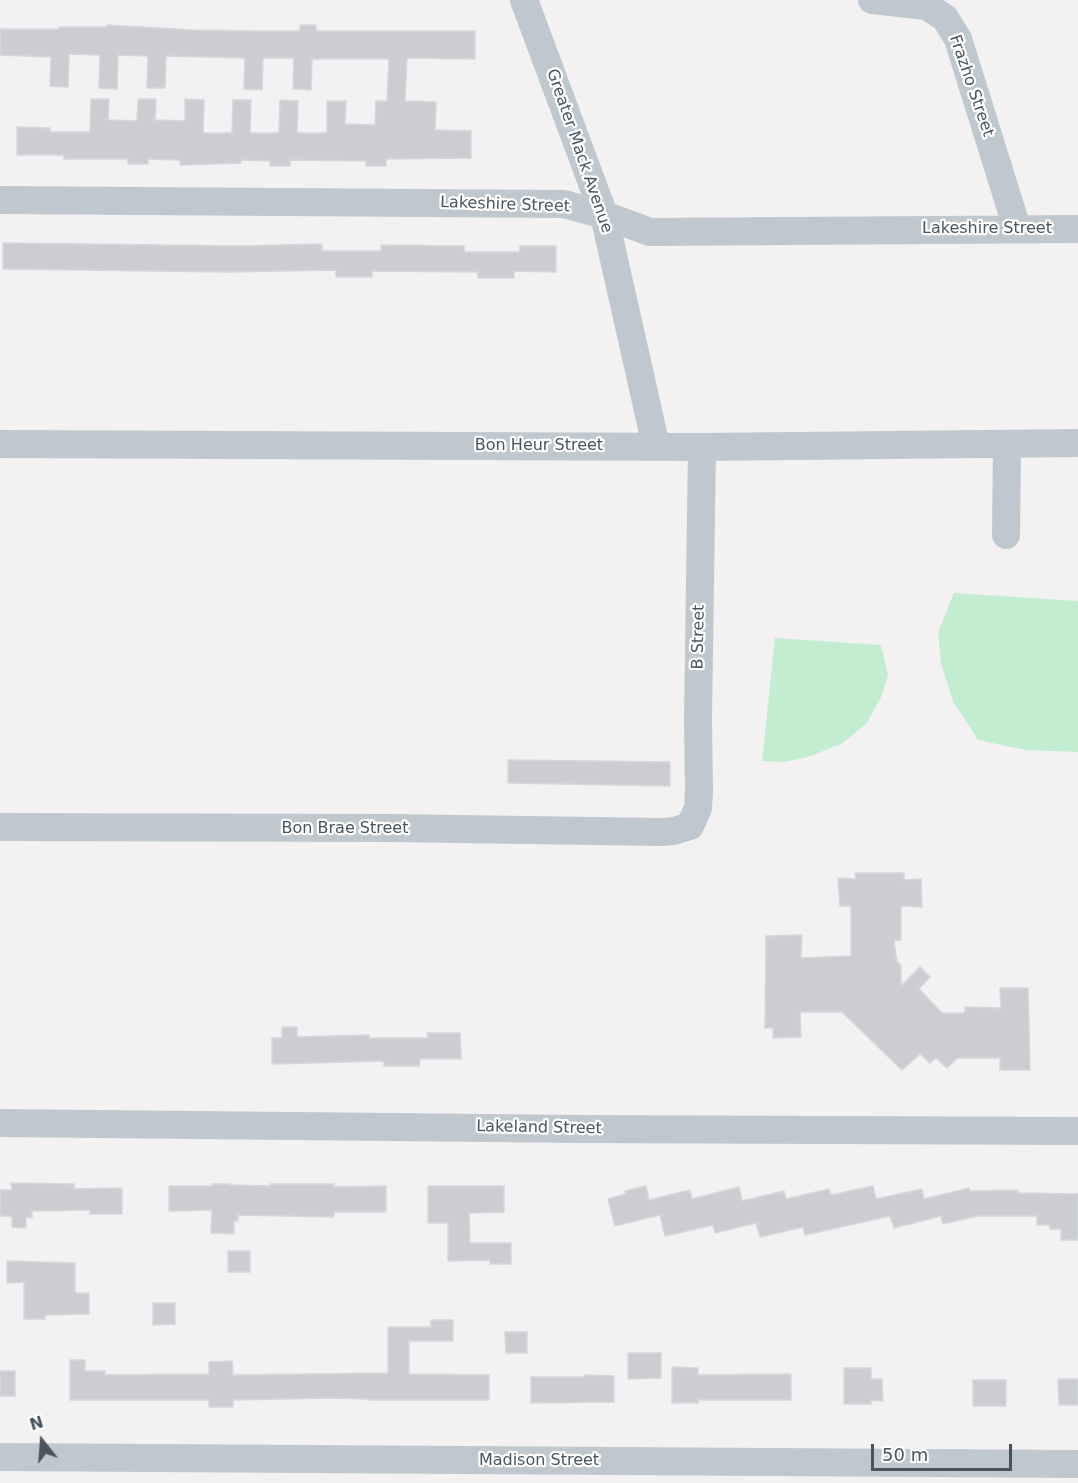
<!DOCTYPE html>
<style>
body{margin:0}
#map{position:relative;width:1078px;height:1483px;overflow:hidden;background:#f3f1f1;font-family:"DejaVu Sans",sans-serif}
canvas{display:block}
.north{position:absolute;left:12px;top:1411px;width:60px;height:60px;-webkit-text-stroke:4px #fff;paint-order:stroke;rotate:343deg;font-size:16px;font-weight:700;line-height:24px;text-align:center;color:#49545d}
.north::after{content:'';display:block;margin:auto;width:21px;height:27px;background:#49545d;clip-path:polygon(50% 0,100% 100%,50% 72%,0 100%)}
.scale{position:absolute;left:871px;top:1444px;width:141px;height:27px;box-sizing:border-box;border:3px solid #49545d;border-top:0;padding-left:8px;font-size:18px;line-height:21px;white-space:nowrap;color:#49545d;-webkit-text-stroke:4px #fff;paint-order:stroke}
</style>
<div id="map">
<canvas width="1078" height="1483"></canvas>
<div class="north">N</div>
<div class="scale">50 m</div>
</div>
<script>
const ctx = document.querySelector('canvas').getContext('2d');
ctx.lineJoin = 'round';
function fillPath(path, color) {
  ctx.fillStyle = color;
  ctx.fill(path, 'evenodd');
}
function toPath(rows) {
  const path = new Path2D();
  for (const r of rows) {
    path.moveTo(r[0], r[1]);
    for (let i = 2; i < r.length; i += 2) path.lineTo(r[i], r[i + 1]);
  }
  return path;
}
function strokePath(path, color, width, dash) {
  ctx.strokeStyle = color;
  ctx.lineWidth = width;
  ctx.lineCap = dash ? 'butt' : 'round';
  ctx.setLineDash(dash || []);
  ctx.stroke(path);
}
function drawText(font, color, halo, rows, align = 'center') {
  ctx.font = font + ' "DejaVu Sans",sans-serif';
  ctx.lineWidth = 4.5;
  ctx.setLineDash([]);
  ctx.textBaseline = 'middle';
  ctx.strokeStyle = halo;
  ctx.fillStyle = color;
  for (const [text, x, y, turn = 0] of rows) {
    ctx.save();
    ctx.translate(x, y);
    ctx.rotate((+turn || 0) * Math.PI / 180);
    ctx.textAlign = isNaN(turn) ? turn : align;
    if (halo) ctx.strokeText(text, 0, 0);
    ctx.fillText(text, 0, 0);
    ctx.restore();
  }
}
fillPath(toPath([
 [954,593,1078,601,1078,752,1026,750,978,740,953,701,941,663,938,632],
 [775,638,881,645,888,675,881,697,867,723,843,743,808,757,784,762,762,761]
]), '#c2edd1');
const building = toPath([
 [107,25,193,30,252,31,300,31,300,25,316,25,316,31,475,31,475,59,407,58,405,101,436,102,435,130,471,131,471,158,386,159,386,166,366,166,366,161,290,160,290,166,270,166,270,161,241,160,241,163,180,165,180,160,148,159,148,164,128,164,128,159,64,159,64,155,17,155,17,127,50,128,50,132,90,132,91,99,109,99,108,120,137,121,138,99,156,99,155,120,185,121,185,99,204,100,203,133,232,133,233,100,251,100,250,133,279,133,280,100,298,101,297,133,327,133,327,101,346,101,345,124,375,125,376,101,387,101,389,59,312,59,311,90,293,89,294,58,263,58,262,90,244,89,245,58,166,56,165,88,147,88,148,56,118,55,117,89,99,88,100,55,69,54,68,87,50,86,51,57,0,55,0,29,59,29,59,27,107,27,107,25],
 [3,243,241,246,322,244,322,251,381,251,381,245,464,246,464,252,520,252,520,246,556,246,556,272,514,271,514,278,478,278,478,272,372,271,372,277,336,277,336,270,228,272,3,269,3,243],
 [508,760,670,762,670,786,508,783,508,760],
 [855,873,904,873,904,880,921,879,922,907,901,906,901,940,894,941,897,962,901,965,901,986,920,967,930,977,919,989,942,1013,965,1013,965,1007,1001,1008,1000,988,1028,988,1030,1070,1000,1070,1000,1058,957,1058,947,1068,936,1058,930,1063,920,1054,902,1070,842,1012,800,1012,801,1037,773,1038,773,1028,765,1028,766,936,802,935,801,958,851,956,851,906,840,906,838,878,856,879,855,873],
 [282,1027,297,1027,297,1037,369,1035,369,1038,428,1038,427,1033,460,1033,461,1059,420,1059,419,1066,384,1066,384,1061,272,1064,272,1038,282,1038,282,1027],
 [11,1183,74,1184,74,1189,122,1188,122,1214,90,1214,90,1210,32,1211,32,1218,26,1217,26,1228,12,1227,12,1216,0,1216,0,1190,12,1190,11,1183],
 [212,1184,230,1184,230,1185,270,1186,270,1184,334,1184,334,1187,386,1186,386,1212,334,1212,334,1217,238,1215,238,1221,234,1221,234,1234,211,1233,212,1210,169,1211,169,1186,212,1186,212,1184],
 [428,1186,504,1186,504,1212,469,1213,470,1243,511,1243,511,1264,490,1264,490,1260,448,1261,448,1223,428,1223,428,1186],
 [646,1186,649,1200,690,1190,692,1199,739,1187,742,1201,784,1191,786,1199,829,1189,831,1195,873,1186,876,1199,922,1189,924,1199,969,1188,970,1191,1018,1190,1018,1193,1078,1194,1078,1240,1061,1240,1061,1229,1050,1229,1050,1225,1037,1225,1037,1216,977,1216,943,1224,941,1216,894,1228,890,1216,805,1235,803,1227,760,1237,756,1223,715,1233,713,1225,665,1236,660,1215,615,1226,608,1199,626,1194,625,1191,646,1186],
 [228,1251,250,1251,250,1272,228,1272,228,1251],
 [7,1261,75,1263,75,1293,89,1293,89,1314,45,1315,45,1319,24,1319,24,1282,7,1283,7,1261],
 [153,1303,175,1303,175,1324,153,1325,153,1303],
 [431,1320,453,1320,453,1341,409,1341,409,1374,489,1375,489,1400,369,1400,369,1399,330,1398,233,1400,233,1407,209,1407,209,1400,70,1400,70,1360,85,1360,85,1371,105,1371,105,1375,209,1374,209,1362,232,1361,233,1375,388,1373,388,1327,431,1327,431,1320],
 [505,1332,527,1332,527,1353,506,1353,505,1332],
 [628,1353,661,1353,661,1378,628,1379,628,1353],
 [672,1367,698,1368,698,1375,791,1374,791,1400,698,1400,698,1403,672,1403,672,1367],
 [844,1368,871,1368,871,1379,882,1379,883,1401,871,1400,871,1404,844,1404,844,1368],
 [0,1371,15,1371,15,1396,0,1396,0,1371],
 [585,1375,614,1376,614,1402,531,1403,531,1377,585,1377,585,1375],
 [1058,1379,1078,1379,1078,1405,1059,1405,1058,1379],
 [973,1380,1006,1380,1006,1406,973,1406,973,1380]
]);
fillPath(building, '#cbcdd3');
strokePath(building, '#d5d7db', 1.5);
strokePath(toPath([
 [524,0,604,215,656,446],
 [872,0,927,6,945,18,958,39,1017,228],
 [0,200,564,204,604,215,650,232,1078,229],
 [0,444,702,447,1078,443],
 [1006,535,1007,444],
 [0,827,390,828,661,832,674,831,690,826,698,808,699,791,698,719,702,447],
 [0,1123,583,1129,1078,1131],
 [0,1457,1078,1464]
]), '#bfc8ce', 28);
drawText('16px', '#49545d', '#fff', [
 ["Frazho Street",971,86,71],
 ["Greater Mack Avenue",579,151,71],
 ["Lakeshire Street",505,205,2],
 ["Lakeshire Street",987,229],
 ["Bon Heur Street",539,446],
 ["B Street",699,637,-89],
 ["Bon Brae Street",345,829],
 ["Lakeland Street",539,1128,1],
 ["Madison Street",539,1461]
]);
</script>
